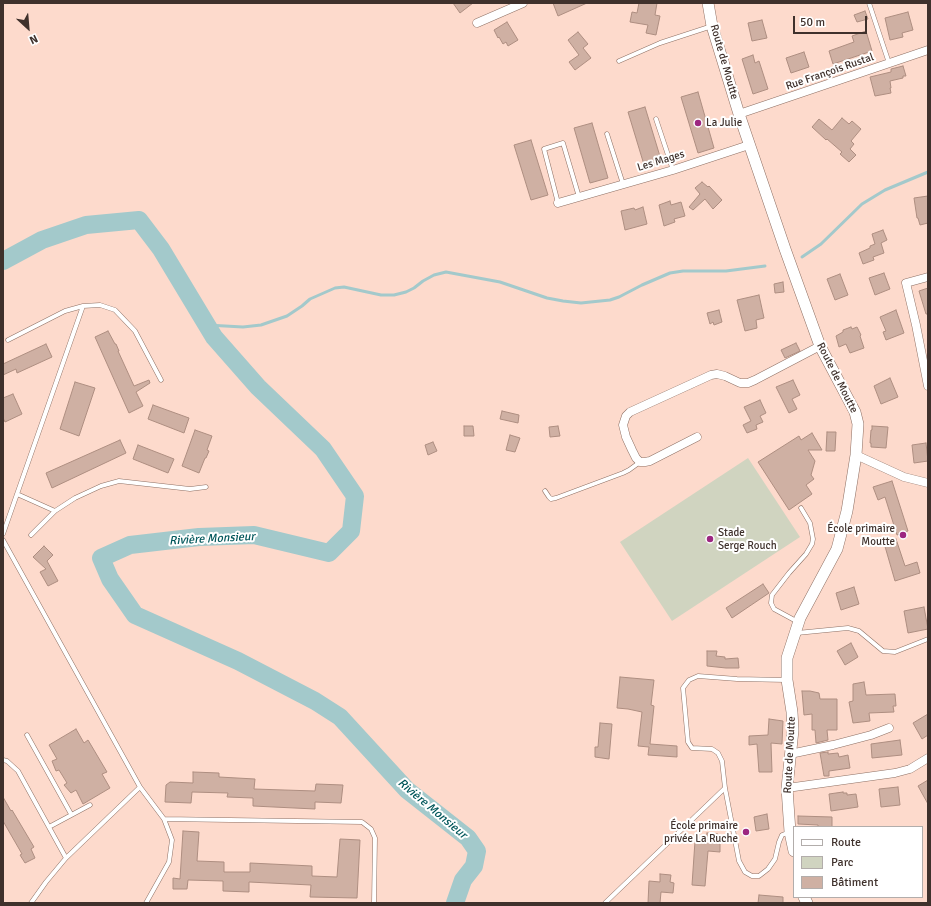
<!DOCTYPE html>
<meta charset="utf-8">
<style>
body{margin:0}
#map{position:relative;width:931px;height:906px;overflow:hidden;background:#fddacc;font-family:Signika,sans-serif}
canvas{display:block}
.frame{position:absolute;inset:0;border:4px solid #3f312c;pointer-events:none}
.legend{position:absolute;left:793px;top:826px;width:130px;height:72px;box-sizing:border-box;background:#fff;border:1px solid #b2adab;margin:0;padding:5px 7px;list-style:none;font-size:12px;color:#3f312c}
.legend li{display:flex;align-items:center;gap:8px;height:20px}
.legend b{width:20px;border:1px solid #b2adab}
.north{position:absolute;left:8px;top:8px;width:40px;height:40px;-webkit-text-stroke:3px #fff;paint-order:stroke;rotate:154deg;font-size:11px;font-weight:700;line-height:16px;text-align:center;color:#3f312c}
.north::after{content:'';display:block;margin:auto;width:14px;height:18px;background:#3f312c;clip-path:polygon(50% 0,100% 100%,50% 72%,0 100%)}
.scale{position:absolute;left:793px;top:16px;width:74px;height:18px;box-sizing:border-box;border:2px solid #3f312c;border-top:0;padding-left:5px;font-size:12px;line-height:14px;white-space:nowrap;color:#3f312c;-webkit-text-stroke:3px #fff;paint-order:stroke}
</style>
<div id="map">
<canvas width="931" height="906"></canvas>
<div class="frame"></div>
<ul class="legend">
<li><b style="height:5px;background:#fff"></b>Route</li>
<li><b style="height:11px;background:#d0d4c0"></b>Parc</li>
<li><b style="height:11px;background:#cfb0a3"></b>Bâtiment</li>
</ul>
<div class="north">N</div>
<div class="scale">50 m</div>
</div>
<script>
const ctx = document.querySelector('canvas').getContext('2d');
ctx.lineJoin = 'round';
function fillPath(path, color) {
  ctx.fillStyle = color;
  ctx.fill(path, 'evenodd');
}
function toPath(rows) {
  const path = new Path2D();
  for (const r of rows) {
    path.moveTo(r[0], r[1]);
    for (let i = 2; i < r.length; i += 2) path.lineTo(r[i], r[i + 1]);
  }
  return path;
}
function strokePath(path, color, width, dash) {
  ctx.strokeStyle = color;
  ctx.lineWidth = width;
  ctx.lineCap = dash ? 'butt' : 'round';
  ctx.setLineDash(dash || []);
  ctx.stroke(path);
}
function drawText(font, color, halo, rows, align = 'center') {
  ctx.font = font + ' Signika,sans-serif';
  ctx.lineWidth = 4;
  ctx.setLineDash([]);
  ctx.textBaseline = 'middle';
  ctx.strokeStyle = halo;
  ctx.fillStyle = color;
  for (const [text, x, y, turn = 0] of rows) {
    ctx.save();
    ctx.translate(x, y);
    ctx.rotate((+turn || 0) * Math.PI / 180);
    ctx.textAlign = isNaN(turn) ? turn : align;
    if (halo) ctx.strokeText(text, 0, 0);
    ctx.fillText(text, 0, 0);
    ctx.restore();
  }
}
fillPath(toPath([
 [748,458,800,537,672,621,620,542]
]), '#d0d4c0');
strokePath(toPath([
 [802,257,821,244,862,204,885,190,928,172],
 [207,325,243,327,261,325,287,316,302,306,310,299,335,288,344,287,381,295,394,295,406,292,414,288,423,281,434,275,446,272,500,282,547,298,563,301,581,303,610,300,619,297,642,285,670,273,683,271,726,271,765,266]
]), '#a3c9cb', 3);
strokePath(toPath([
 [3,261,42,240,86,225,139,220,161,249,214,337,258,387,323,449,355,496,351,531,329,553,254,535,199,537,130,545,101,558,110,579,135,615,238,661,315,701,340,717,407,790,468,838,477,851,474,866,463,880,455,903]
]), '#a3c9cb', 18);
const building = toPath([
 [453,3,473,3,460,13,453,3],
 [553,3,587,3,558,16,553,3],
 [639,3,657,3,655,15,660,16,656,35,646,33,648,25,630,22,632,12,637,13,639,3],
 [865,11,868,19,857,22,854,15,865,11],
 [908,12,913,30,902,33,903,37,890,40,885,18,908,12],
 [762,20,767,38,752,41,748,23,762,20],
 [507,22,518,40,508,46,506,42,503,44,499,37,498,38,494,30,507,22],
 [866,31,872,51,833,64,829,51,854,42,852,36,866,31],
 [578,32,588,44,583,48,591,58,575,70,569,62,579,55,568,40,578,32],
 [804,52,809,67,791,73,786,58,804,52],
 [753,55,755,63,759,61,768,89,753,94,742,59,753,55],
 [903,66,906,76,903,76,903,78,890,81,891,88,890,88,891,93,875,96,870,77,891,72,891,69,903,66],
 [698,92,714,148,698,153,681,97,698,92],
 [645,107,662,163,645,168,628,112,645,107],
 [842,118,849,124,852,121,861,129,851,141,854,144,850,149,856,155,849,162,840,154,842,152,827,139,826,140,812,127,819,119,832,130,842,118],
 [592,123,608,178,590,183,574,128,592,123],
 [531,140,548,195,531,200,514,145,531,140],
 [702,182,708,187,709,186,722,200,713,209,705,199,693,210,689,207,700,194,695,188,702,182],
 [928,196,928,223,920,225,918,218,917,218,914,198,928,196],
 [670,201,671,205,681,202,685,216,674,219,675,222,664,226,659,205,670,201],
 [643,207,647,224,625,230,621,211,634,208,635,210,643,207],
 [883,230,887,240,881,243,884,253,873,257,874,260,863,264,859,253,870,248,870,246,875,244,872,234,883,230],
 [884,273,890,289,875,295,869,278,884,273],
 [840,274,848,295,835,300,827,279,840,274],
 [783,282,784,292,775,293,774,284,783,282],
 [928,288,928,314,926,314,919,291,928,288],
 [759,295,764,318,756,320,757,328,745,331,737,300,759,295],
 [719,310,722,322,714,325,713,322,710,324,707,313,719,310],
 [896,310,904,333,886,340,883,332,886,331,880,317,896,310],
 [851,327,852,329,857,327,861,335,860,336,864,348,850,353,846,344,839,347,836,336,843,332,843,330,851,327],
 [108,331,115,344,116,344,119,351,118,351,134,386,149,380,150,383,136,392,143,406,129,413,95,337,108,331],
 [796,343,800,351,785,358,781,350,796,343],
 [46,344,52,357,17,373,16,369,3,375,3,364,46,344],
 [890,378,898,397,881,404,874,386,890,378],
 [793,380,800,395,792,399,797,409,789,413,776,387,793,380],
 [75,382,95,388,79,436,60,429,75,382],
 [13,394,22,414,5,422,3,418,3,398,13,394],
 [760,400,766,413,760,416,763,422,756,425,757,429,747,433,743,425,751,421,744,407,760,400],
 [153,405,189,418,184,433,148,419,153,405],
 [502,411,519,415,518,423,500,419,502,411],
 [464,426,473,426,474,436,464,436,464,426],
 [558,426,560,436,550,437,549,427,558,426],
 [872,426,888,427,886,448,871,447,871,443,870,443,871,430,872,430,872,426],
 [195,430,212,436,207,450,209,451,206,458,205,458,199,473,182,466,195,430],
 [827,432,836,432,835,451,826,451,827,432],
 [812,433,822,450,808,450,815,461,811,475,814,479,806,485,812,494,789,510,758,462,799,436,801,440,812,433],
 [510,435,520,438,515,452,506,450,510,435],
 [120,440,126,453,52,488,46,473,120,440],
 [433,442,437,451,428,455,425,445,433,442],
 [926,443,928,461,914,463,912,445,926,443],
 [138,445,174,459,168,473,133,459,138,445],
 [892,481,908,531,897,535,885,497,878,500,873,487,892,481],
 [896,539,905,566,917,562,920,573,895,581,884,543,896,539],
 [44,546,53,555,47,561,58,581,48,586,40,572,46,569,33,557,44,546],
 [763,584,769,593,732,618,726,608,763,584],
 [854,587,859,604,841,610,836,593,854,587],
 [924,607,928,629,908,633,904,611,924,607],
 [851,643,858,657,845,665,837,651,851,643],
 [707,651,717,651,716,656,725,657,725,659,738,658,739,668,726,668,707,666,707,651],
 [620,677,654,680,651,705,654,706,650,744,677,746,677,757,648,755,649,747,638,746,642,712,628,709,617,708,620,677],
 [864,682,866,695,895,694,896,706,893,706,894,712,869,713,870,721,853,723,849,702,853,701,853,684,864,682],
 [802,691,810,691,819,693,820,699,837,699,837,730,827,730,828,740,816,743,815,730,812,730,812,714,804,715,802,691],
 [928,714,928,735,922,739,913,723,928,714],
 [769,719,783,721,782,744,771,743,772,772,759,772,757,744,749,745,749,736,768,735,769,719],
 [600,723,612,724,609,759,595,757,595,747,598,747,600,723],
 [76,729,84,743,88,740,107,772,102,774,110,788,83,804,76,790,71,793,64,785,67,783,59,770,56,771,52,761,57,759,49,745,76,729],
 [900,740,902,755,872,758,871,744,900,740],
 [828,752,828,754,838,753,839,757,848,755,850,768,829,771,829,776,824,776,820,753,828,752],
 [193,772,219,773,219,777,255,779,254,789,315,791,316,784,343,785,341,803,315,802,315,809,253,806,253,798,227,797,228,793,192,792,191,803,165,802,166,785,170,782,193,783,193,772],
 [928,780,928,804,918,786,928,780],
 [898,787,900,805,881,807,879,789,898,787],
 [843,792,843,793,847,793,847,795,856,794,858,807,831,811,829,794,843,792],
 [3,797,11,811,12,810,34,847,31,849,35,858,25,863,20,855,22,854,3,821,3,797],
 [767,814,769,829,756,831,754,817,767,814],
 [798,816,832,817,832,827,818,827,818,825,798,824,798,816],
 [183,831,199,832,197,861,224,862,224,872,250,872,250,863,312,866,312,876,337,877,340,839,360,840,357,898,310,897,311,885,249,882,249,892,223,891,223,881,188,880,187,889,173,889,173,878,180,879,183,831],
 [707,833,718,834,717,843,720,843,720,852,708,851,705,886,692,885,695,841,706,842,707,833],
 [660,874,671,875,670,882,674,883,673,893,661,892,660,903,648,903,649,881,660,882,660,874],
 [759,895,783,897,783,903,758,903,759,895]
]);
fillPath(building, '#cfb0a3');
strokePath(building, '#ae8e81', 1);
const lane = toPath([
 [869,3,889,63],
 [619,61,660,43,712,26],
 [656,119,673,170],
 [607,134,623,184],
 [558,203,544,149,563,143,579,197],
 [8,340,65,311,83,306,100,305,115,310,135,331,161,380],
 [545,491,549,497,551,499,556,498,623,473,629,470,640,462],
 [17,494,55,511],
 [3,534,83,306],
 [31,535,55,511,75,498,101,486,119,481,190,489,206,487],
 [3,540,140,787,164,819,172,840,169,862,146,903],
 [798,622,774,609,771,603,772,595,789,573,806,554,812,544,813,539,810,523,801,508],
 [797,633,848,628,859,631,883,651,895,652,928,639],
 [786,680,737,679,698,676,689,680,683,688,688,742,692,748,712,749,718,753,722,761,725,788,739,861,745,872,752,876,759,876,768,869,775,859,779,842,782,835,790,832],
 [27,735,71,814],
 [3,760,7,761,18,771,66,858],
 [164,819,362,822,371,829,375,838,374,903],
 [49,827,90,805],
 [31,903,46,882,66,858,140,787],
 [605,903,725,788]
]);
const street = toPath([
 [477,23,523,3],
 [739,114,928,50],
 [558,203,673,170,749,145],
 [928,277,906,283,916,325,928,386],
 [697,437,650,461,645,462,640,462,636,458,632,450,626,437,623,425,626,416,630,412,711,375,717,374,725,376,740,383,748,383,755,380,820,346],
 [856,455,904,477,928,483],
 [790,754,833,745,871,735,889,728],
 [787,788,895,773,910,769,928,758]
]);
const secondary = toPath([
 [708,3,712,26,739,114,785,249,820,346,855,412,858,424,856,455,847,511,837,549,800,618,787,658,787,680,792,712,793,730,787,788,790,832,794,851],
 [804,897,807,903]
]);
strokePath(lane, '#8e7064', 5);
strokePath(street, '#8e7064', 9);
strokePath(secondary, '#8e7064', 12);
strokePath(lane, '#fff', 4);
strokePath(street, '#fff', 8);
strokePath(secondary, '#fff', 11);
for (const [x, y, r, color] of [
 [698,123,4,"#9c2681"],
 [903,535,4,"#9c2681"],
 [710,539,4,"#9c2681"],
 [746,832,4,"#9c2681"]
]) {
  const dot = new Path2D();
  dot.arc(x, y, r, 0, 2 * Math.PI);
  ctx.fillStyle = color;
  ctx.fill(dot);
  strokePath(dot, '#fff', 1.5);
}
drawText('11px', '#3f312c', '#fff', [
 ["Route de Moutte",724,62,74],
 ["Rue François Rustal",830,72,-19],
 ["Les Mages",661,161,-17],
 ["Route de Moutte",837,378,63],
 ["Route de Moutte",790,755,-87]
]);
drawText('11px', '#3f312c', '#fff', [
 ["La Julie",706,123],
 ["École primaire",895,529,"right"],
 ["Moutte",895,542,"right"],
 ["Stade",718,533],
 ["Serge Rouch",718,546],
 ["École primaire",738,826,"right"],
 ["privée La Ruche",738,839,"right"]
], 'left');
drawText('italic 12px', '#00565a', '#fff', [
 ["Rivière Monsieur",212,539,-3],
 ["Rivière Monsieur",432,809,40]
]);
</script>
